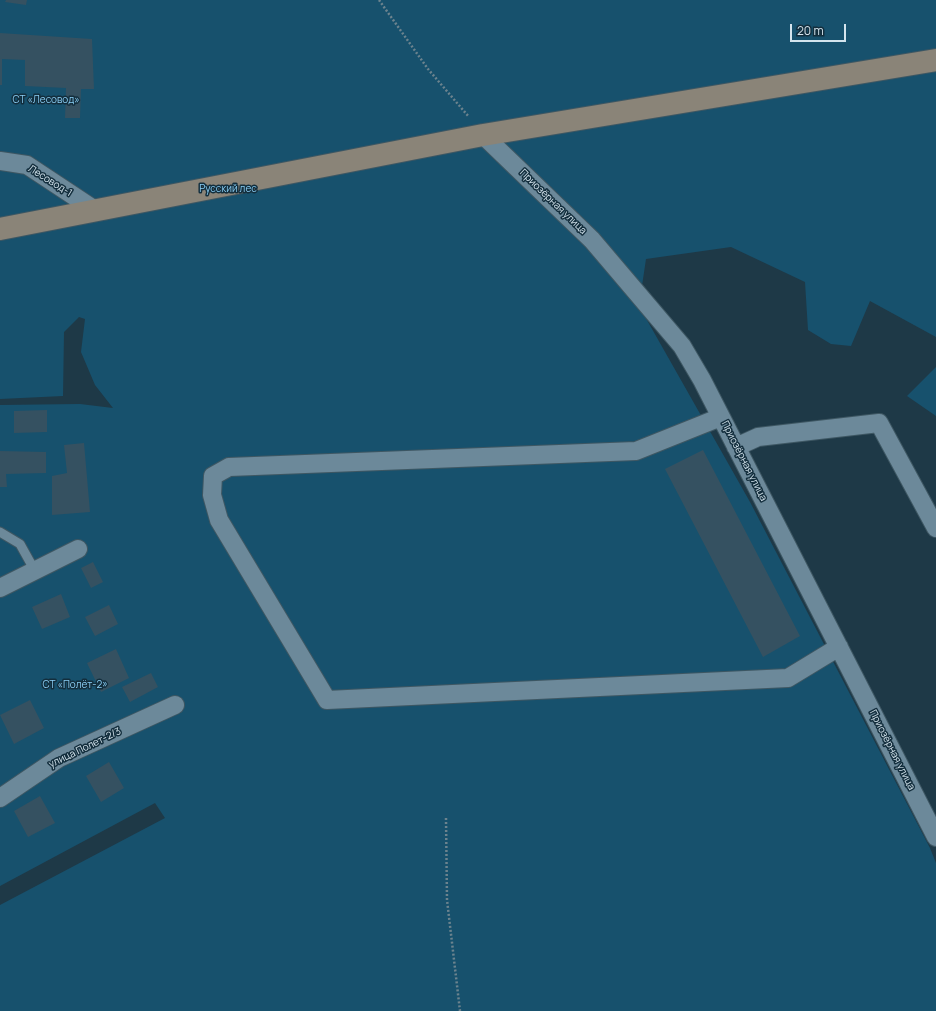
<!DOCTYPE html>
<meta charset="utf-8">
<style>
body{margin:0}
#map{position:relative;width:936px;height:1011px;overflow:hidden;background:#1e3947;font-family:Manrope,sans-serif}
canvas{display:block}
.scale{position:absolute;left:790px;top:24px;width:56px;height:18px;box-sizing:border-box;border:2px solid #d4e4ed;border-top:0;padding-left:5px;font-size:12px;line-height:14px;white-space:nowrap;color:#d4e4ed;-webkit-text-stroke:3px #132e3d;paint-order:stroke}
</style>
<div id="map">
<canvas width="936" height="1011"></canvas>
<div class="scale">20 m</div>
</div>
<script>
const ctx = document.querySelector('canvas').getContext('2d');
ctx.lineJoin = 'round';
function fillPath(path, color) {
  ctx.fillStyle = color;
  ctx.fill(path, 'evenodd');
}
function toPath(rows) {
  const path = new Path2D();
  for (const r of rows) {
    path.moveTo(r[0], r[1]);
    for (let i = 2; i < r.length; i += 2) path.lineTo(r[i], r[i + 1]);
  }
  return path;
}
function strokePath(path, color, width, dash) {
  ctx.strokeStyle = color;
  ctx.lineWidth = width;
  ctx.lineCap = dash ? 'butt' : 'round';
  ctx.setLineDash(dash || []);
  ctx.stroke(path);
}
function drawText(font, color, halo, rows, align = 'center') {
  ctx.font = font + ' Manrope,sans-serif';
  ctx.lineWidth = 3;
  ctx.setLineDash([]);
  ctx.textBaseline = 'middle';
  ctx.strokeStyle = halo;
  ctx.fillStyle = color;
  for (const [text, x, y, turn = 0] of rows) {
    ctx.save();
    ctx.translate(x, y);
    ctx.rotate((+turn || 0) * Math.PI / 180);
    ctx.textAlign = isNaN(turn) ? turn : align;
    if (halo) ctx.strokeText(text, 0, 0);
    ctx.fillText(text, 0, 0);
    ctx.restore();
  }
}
fillPath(toPath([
 [0,0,936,0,936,337,870,301,851,346,831,344,808,330,805,282,731,247,646,259,639,306,750,502,930,848,936,863,936,1011,0,1011,0,905,165,818,155,803,0,886,0,405,80,404,113,408,95,385,81,352,85,319,79,317,64,332,63,396,0,399],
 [936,367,936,416,907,396]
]), '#17516d');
fillPath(toPath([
 [6,0,27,0,26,5,5,2],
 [0,33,92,39,94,89,81,89,80,118,65,118,66,88,25,86,25,60,2,59,2,85,0,85],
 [47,410,47,432,14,433,14,411],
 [84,443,90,512,52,515,52,476,67,473,64,445],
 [703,450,800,636,763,657,665,469],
 [0,451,46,452,46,473,6,474,7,487,0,487],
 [93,562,103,582,91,588,81,568],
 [61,594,70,617,42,629,32,607],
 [109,605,118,624,95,636,85,617],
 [116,649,129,678,101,692,87,663],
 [151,673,158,687,130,702,122,687],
 [30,700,44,728,14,744,0,715],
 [109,762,124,788,101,802,86,776],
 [40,796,55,823,28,837,14,811]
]), '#355161');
const service = toPath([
 [0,532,20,544,35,571]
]);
const minor = toPath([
 [483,135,592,240,682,346,702,380,936,837],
 [0,161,27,165,95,210],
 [721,417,636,451,229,467,213,476,212,495,219,520,327,700,788,678,839,647],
 [736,447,758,437,879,423,936,528],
 [0,588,78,549],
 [0,798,59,758,175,705]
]);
const secondary = toPath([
 [0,229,483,135,936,60]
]);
strokePath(service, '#3e5763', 11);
strokePath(minor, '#3e5763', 20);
strokePath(secondary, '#3e5763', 24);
strokePath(toPath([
 [379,0,428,69,469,117],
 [446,818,447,900,460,1011]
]), '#6c838e', 2.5, [2, 2]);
strokePath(service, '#6c899a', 9);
strokePath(minor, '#6c899a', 18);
strokePath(secondary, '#8a8478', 22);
drawText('10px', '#8acef4', '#132e3d', [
 ["СТ «Лесовод»",46,100],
 ["Русский лес",228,189],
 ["СТ «Полёт-2»",75,685]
]);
drawText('10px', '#d4e4ed', '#132e3d', [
 ["Лесовод-1",50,181,32],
 ["Приозёрная улица",553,202,44],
 ["Приозёрная улица",744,461,63],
 ["улица Полет-2/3",85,748,-26],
 ["Приозёрная улица",892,750,63]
]);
</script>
